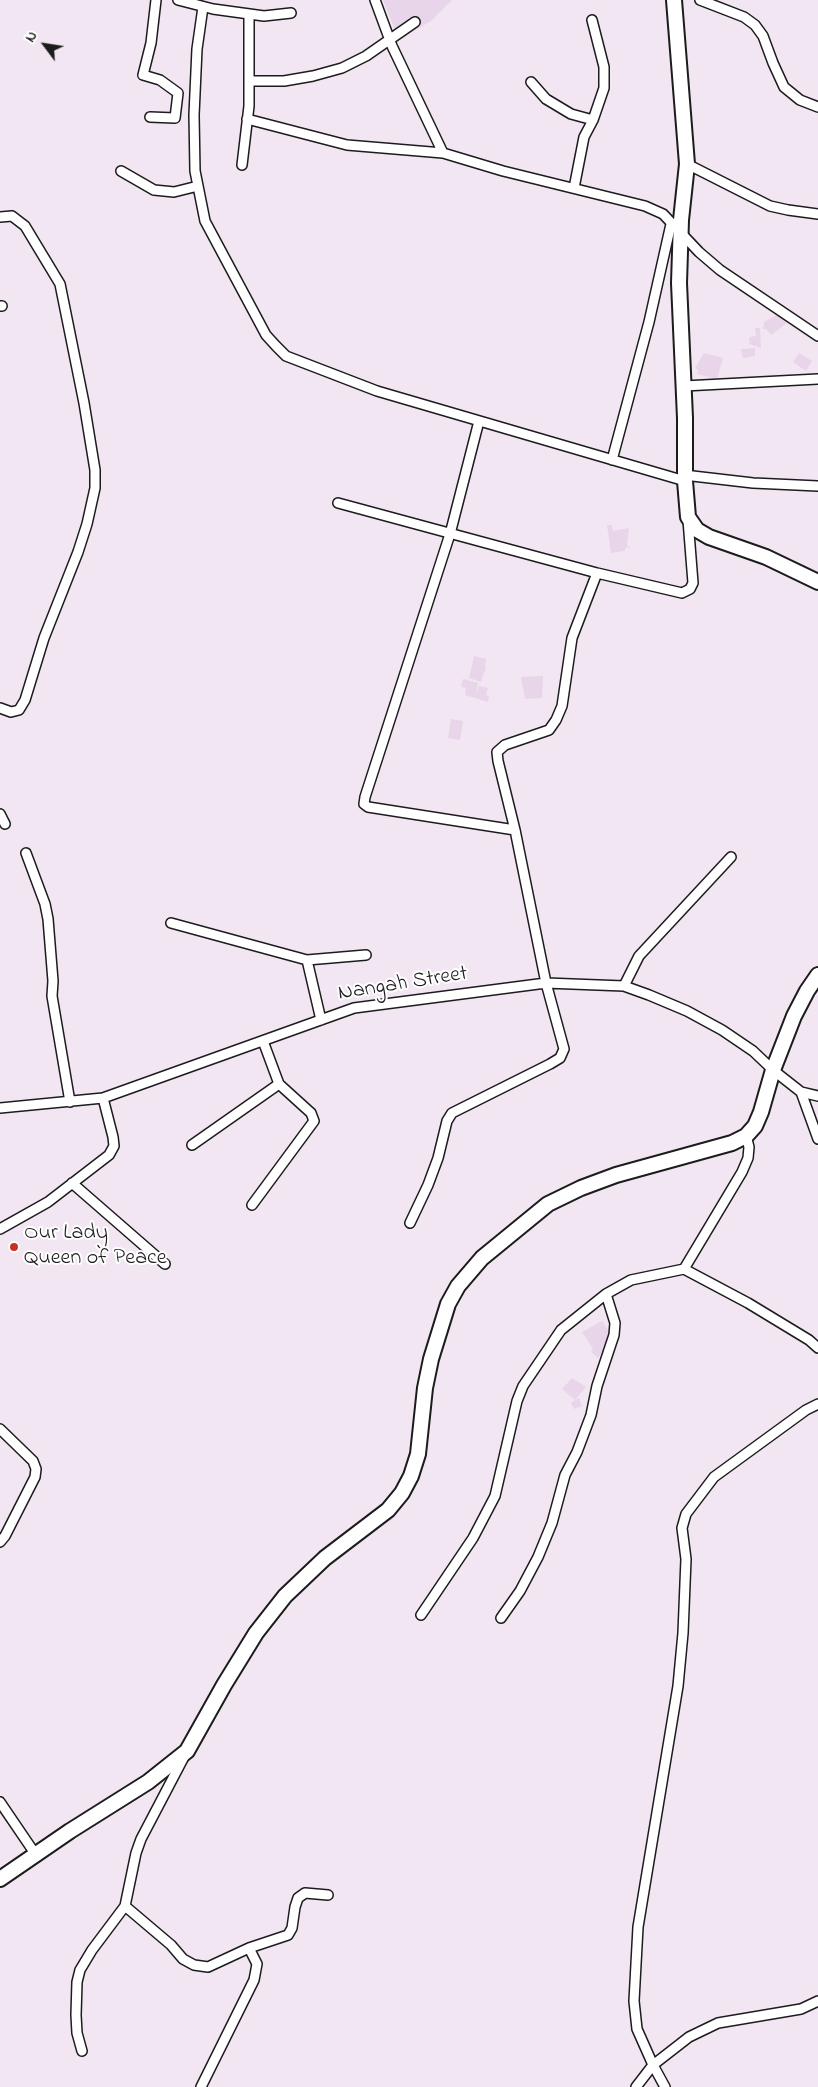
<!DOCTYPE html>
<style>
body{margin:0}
#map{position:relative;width:818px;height:2087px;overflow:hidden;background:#f2e6f2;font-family:"Indie Flower",sans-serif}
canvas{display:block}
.north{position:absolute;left:20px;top:20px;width:50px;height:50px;-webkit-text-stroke:4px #fff;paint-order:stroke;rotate:301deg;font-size:14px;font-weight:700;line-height:20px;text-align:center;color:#1c1c1c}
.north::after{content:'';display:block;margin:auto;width:18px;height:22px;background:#1c1c1c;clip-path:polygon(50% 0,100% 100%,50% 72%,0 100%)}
</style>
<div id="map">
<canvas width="818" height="2087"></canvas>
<div class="north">N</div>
</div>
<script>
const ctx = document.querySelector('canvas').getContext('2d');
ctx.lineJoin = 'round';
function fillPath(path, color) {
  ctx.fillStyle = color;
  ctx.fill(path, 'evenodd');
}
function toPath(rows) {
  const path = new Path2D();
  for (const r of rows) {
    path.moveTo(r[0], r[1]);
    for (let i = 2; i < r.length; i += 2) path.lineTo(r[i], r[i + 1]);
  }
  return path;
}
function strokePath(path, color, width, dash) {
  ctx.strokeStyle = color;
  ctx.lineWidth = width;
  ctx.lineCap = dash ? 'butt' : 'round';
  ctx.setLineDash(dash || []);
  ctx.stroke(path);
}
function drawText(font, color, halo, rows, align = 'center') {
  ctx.font = font + ' "Indie Flower",sans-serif';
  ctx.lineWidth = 4;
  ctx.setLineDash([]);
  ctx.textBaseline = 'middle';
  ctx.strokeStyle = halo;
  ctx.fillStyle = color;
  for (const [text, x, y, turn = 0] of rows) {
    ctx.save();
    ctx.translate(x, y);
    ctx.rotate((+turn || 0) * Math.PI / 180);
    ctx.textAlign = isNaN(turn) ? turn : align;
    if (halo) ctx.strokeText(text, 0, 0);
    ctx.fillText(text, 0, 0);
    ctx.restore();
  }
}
fillPath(toPath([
 [383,0,452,0,431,21,399,40],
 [781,315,787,323,771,335,766,329,763,329,764,322,775,316],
 [755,328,760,328,761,348,749,344,750,337,756,336],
 [755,348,755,356,743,358,741,349],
 [704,353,723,358,717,379,697,374,698,370,695,368],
 [799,353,812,361,806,371,793,362],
 [607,525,612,525,613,531,629,528,627,545,630,549,627,547,625,548,625,551,611,553],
 [474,656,486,659,485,667,486,667,481,682,469,678],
 [543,676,542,698,525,699,521,677],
 [463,679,478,683,476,695,479,686,488,688,486,695,489,696,488,702,465,695,466,688,461,687],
 [451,719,463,721,460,740,448,738],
 [602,1321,611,1334,607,1337,610,1341,598,1358,591,1352,593,1349,582,1332],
 [572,1378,586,1387,575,1400,579,1398,582,1406,574,1409,571,1403,575,1400,562,1389]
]), '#e9d5e9');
const street = toPath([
 [178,0,213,9,264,16,291,13],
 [375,0,392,46,443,153],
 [700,0,744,17,755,25,763,36,773,63,784,87,800,100,818,107],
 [203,7,197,49,194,115,195,171,205,221,266,335,276,346,286,356,377,391,685,481],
 [249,81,284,81,313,76,342,68,366,56,415,22],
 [531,82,546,99,571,114,593,120],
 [150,117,175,118,178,93,160,80,143,75,151,43,156,0],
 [247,119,347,145,443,153,503,171,645,206,663,214,699,252,720,270,818,336],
 [687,164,770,206,788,210,818,214],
 [242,165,249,106,249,14],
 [121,171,154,190,174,192,198,186],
 [574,188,584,137,593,120,604,88,604,67,592,20],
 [0,217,12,216,25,226,60,284,84,403,95,470,95,488,87,524,78,552,44,638,25,700,19,710,11,712,0,708],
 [0,306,2,306],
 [684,386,818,379],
 [479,421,450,534,365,797,364,804,368,807,515,830],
 [612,460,649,322,671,224],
 [684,475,753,483,818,486],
 [338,503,597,573,682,593,690,589,693,583,688,520],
 [0,814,5,824],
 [26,853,45,904,48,919,53,981,52,996,70,1102],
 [171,923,307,960,366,955],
 [307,960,321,1020],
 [624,986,639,956,731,857],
 [801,1092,818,1139],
 [0,1108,103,1098,354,1008,546,983,624,986,649,995,687,1011,722,1030,753,1051,773,1070,801,1092,818,1096],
 [192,1145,279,1084],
 [72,1183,165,1264],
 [252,1205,314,1121,311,1113,279,1084,263,1041],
 [410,1223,428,1185,438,1158,447,1121,452,1113,550,1064,560,1058,564,1049,546,983,515,830,498,761,497,752,505,745,549,730,556,720,562,706,572,638,597,573],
 [0,1229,48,1202,109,1155,114,1146,113,1137,103,1098],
 [684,1269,742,1172,748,1158,749,1147,746,1136],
 [0,1429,33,1461,36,1469,35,1477,5,1536,0,1542],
 [421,1615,473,1538,495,1496,517,1401,523,1386,561,1330,606,1294],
 [501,1618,520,1591,538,1557,552,1523,565,1475,577,1452,591,1415,597,1386,614,1335,615,1323,606,1294,631,1280,684,1269,748,1303,809,1340,818,1348],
 [0,1802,36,1855],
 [125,1906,171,1945,183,1959,194,1965,208,1967,249,1948,288,1935,292,1928,295,1907,298,1898,305,1893,328,1895],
 [82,2051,77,2033,76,2015,77,1982,80,1970,92,1950,125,1906,136,1853,141,1839,185,1755],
 [201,2087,254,1980,257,1964,249,1948],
 [636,2087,653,2065,689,2037,718,2023,801,2009,818,2001],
 [665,2087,653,2065,637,2029,634,2001,638,1927,678,1686,683,1633,686,1559,682,1528,686,1514,714,1477,806,1410,818,1404]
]);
const secondary = toPath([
 [674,0,687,164,681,220,679,283,685,418,685,481,688,517,697,530,709,537,766,557,818,582],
 [0,1879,70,1831,148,1782,187,1751,224,1685,256,1633,285,1596,325,1558,388,1510,402,1493,411,1476,418,1454,425,1388,431,1359,448,1304,458,1286,482,1258,548,1204,581,1188,616,1175,732,1143,746,1136,755,1126,761,1112,773,1070,794,1016,807,991,818,975]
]);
strokePath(street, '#1c1c1c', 12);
strokePath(secondary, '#1c1c1c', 18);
strokePath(street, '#fff', 9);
strokePath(secondary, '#fff', 14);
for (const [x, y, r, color] of [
 [14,1247,5,"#c8321e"]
]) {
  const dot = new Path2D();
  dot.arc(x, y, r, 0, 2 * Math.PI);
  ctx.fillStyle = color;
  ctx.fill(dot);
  strokePath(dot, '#fff', 2);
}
drawText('22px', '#1c1c1c', '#fff', [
 ["Nangah Street",403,985,-9]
]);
drawText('22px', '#1c1c1c', '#fff', [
 ["Our Lady",24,1234],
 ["Queen of Peace",24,1259]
], 'left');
</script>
